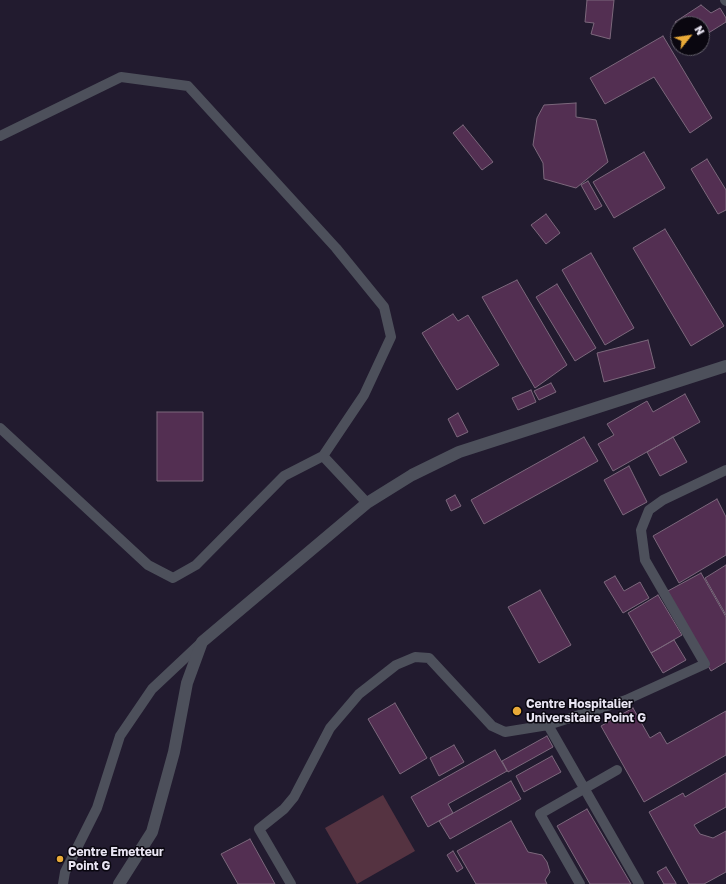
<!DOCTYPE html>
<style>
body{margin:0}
#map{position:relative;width:726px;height:884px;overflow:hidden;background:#221b2f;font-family:"Golos Text",sans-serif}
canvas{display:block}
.north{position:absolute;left:670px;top:16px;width:40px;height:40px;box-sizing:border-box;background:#0a0710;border:1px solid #63606b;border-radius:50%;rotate:60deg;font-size:11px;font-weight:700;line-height:16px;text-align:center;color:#e9e5f3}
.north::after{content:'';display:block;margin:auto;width:14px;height:18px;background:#e9aa38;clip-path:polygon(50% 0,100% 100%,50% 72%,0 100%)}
</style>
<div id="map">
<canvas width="726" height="884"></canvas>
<div class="north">N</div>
</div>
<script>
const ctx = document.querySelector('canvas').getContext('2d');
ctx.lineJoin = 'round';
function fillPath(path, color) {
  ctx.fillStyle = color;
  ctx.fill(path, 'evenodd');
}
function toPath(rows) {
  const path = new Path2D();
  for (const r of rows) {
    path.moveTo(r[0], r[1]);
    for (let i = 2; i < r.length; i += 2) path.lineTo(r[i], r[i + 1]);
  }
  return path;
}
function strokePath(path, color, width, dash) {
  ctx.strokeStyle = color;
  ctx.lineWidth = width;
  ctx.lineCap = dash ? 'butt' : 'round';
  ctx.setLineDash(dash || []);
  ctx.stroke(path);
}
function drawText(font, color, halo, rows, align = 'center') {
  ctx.font = font + ' "Golos Text",sans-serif';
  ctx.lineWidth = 3;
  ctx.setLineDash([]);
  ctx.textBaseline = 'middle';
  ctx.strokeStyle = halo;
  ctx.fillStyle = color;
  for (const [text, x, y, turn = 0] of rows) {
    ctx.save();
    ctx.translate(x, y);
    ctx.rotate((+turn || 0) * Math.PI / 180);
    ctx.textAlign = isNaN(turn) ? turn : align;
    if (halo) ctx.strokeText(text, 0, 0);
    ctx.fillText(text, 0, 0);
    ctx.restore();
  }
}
fillPath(toPath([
 [383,795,415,851,357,884,325,828]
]), '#553341');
const building = toPath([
 [587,0,614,0,610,39,591,34,594,23,585,22,587,0],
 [701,5,711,13,720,8,726,18,726,22,702,37,702,24,678,24,678,27,675,22,701,5],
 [663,36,712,118,690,133,654,77,605,104,590,78,663,36],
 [576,103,576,117,596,120,608,162,576,188,544,179,543,163,533,145,537,118,544,105,576,103],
 [463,125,493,162,482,170,453,133,463,125],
 [644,152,665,188,614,218,593,182,644,152],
 [707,159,726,190,726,210,718,214,691,169,707,159],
 [588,181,602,206,595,210,581,185,588,181],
 [546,214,560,233,546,244,531,225,546,214],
 [665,229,724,326,691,346,633,248,665,229],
 [591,253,634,328,605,345,562,270,591,253],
 [517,280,567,365,535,388,482,297,517,280],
 [557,284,596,348,575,361,536,297,557,284],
 [453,314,458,321,468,315,499,365,457,390,422,333,453,314],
 [648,340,655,368,604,382,597,353,648,340],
 [551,383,556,392,539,400,534,391,551,383],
 [531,390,536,402,518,410,512,398,531,390],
 [685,394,700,422,613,471,598,444,614,435,607,424,647,401,653,412,685,394],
 [157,412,203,412,203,481,157,481,157,412],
 [458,413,468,432,457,437,448,419,458,413],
 [584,437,598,461,484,524,471,500,584,437],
 [673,437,687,462,660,476,647,452,673,437],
 [629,466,647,502,623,515,604,480,629,466],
 [455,495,461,506,451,511,446,500,455,495],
 [717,499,726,517,726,555,679,583,653,536,717,499],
 [726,565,726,615,705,578,726,565],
 [701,573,726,617,726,662,711,671,666,592,701,573],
 [615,576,624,591,640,582,649,598,623,613,604,582,615,576],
 [540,590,571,645,539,663,508,607,540,590],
 [658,595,682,635,651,653,628,613,658,595],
 [674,640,686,660,663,673,651,653,674,640],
 [395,703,427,758,400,774,368,719,395,703],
 [633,708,650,738,660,732,667,744,726,711,726,755,644,802,601,726,633,708],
 [547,736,553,747,508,772,502,761,547,736],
 [454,745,464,762,439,776,430,758,454,745],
 [495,750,507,771,448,804,453,813,428,827,411,797,495,750],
 [552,756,561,772,524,792,516,776,552,756],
 [726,773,726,807,694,825,700,834,713,838,726,831,726,872,704,884,689,884,649,812,683,793,685,797,726,773],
 [511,781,521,799,450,839,439,821,511,781],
 [587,809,631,884,590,884,557,826,587,809],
 [511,821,528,852,542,855,547,862,550,872,545,880,547,884,476,884,457,851,511,821],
 [250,839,275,884,238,884,221,854,250,839],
 [453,851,463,868,457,872,447,855,453,851],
 [666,867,676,883,676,884,664,884,657,872,666,867]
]);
fillPath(building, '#532f52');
strokePath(building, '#7c687c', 1);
strokePath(toPath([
 [725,0,726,1],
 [0,136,121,77,188,86,336,248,384,307,391,337,364,395,323,456,284,476,196,565,173,578,148,565,0,428],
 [323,456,367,503],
 [548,725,639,884],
 [63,884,65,872,97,808,120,736,152,689,202,642],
 [291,884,259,829,284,809,294,797,330,728,359,694,396,665,415,657,429,658,492,726,505,732,548,725,626,700,705,664,645,560,641,530,649,510,663,500,726,470],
 [580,884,540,814,617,770]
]), '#4d505b', 10);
strokePath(toPath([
 [119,884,152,832,174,752,187,683,202,642,367,503,412,475,459,452,726,366]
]), '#4d505b', 12);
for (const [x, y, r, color] of [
 [517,711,5,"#e9aa38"],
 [60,859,4,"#e9aa38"]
]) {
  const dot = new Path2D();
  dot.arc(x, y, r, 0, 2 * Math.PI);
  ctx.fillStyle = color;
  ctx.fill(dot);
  strokePath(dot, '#0a0710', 1.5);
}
drawText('bold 12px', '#e9e5f3', '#0a0710', [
 ["Centre Hospitalier",526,704],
 ["Universitaire Point G",526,718],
 ["Centre Emetteur",68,852],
 ["Point G",68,866]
], 'left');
</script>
